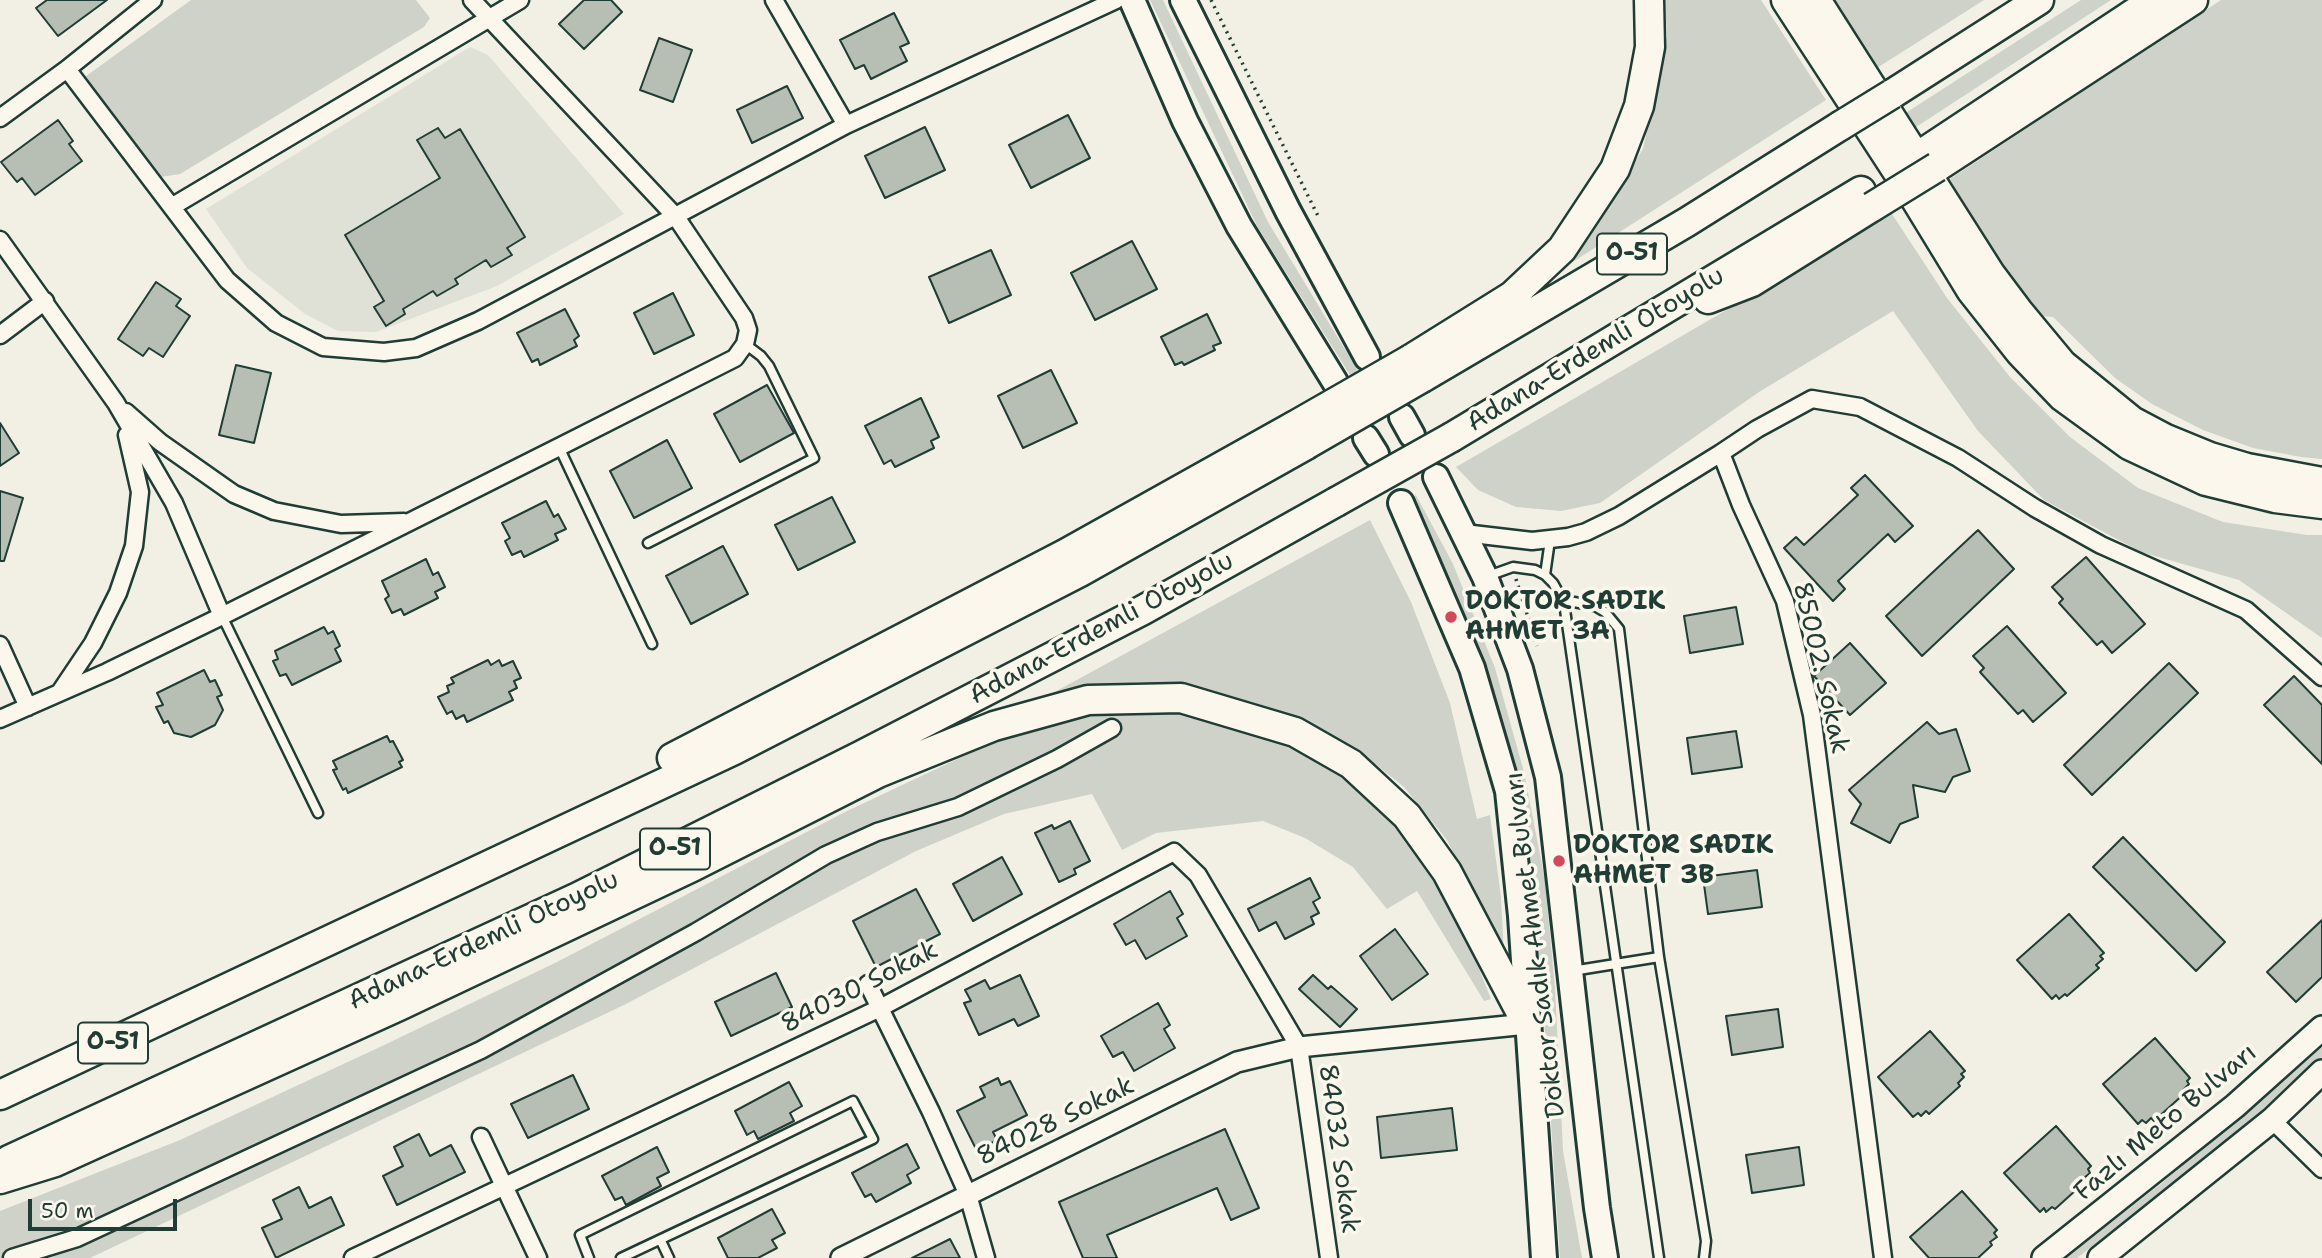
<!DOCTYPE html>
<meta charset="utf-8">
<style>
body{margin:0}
#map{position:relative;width:2322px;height:1258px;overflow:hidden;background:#f2f0e5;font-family:"Shantell Sans",sans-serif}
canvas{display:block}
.scale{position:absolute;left:28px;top:1199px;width:149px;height:32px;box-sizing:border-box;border:4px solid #1f3d34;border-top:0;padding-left:9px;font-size:21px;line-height:24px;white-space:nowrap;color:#1f3d34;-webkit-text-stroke:5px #fbf7ec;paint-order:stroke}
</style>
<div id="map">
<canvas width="2322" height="1258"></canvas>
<div class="scale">50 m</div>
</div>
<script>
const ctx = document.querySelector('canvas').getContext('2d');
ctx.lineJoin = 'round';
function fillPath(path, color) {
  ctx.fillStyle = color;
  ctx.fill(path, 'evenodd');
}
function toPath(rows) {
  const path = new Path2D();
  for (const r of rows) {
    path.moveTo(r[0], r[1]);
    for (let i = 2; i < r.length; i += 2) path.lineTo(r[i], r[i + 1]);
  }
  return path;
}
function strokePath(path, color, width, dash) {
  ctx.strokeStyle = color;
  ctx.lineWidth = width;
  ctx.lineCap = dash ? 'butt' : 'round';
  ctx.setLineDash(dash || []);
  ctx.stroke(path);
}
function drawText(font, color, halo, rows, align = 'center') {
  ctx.font = font + ' "Shantell Sans",sans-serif';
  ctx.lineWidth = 7;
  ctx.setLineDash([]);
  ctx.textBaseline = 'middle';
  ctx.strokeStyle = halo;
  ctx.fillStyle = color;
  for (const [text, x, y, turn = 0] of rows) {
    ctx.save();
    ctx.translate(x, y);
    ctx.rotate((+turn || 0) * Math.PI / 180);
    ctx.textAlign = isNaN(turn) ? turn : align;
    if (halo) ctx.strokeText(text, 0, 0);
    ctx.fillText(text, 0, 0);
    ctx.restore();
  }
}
fillPath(toPath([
 [470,47,488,55,624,214,497,286,376,332,338,331,305,314,247,268,206,209]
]), '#e0e1d6');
fillPath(toPath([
 [191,0,416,0,430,18,424,27,180,174,154,178,82,79],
 [1150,0,1163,0,1268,222,1358,371,1350,375,1258,228],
 [1665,0,1761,0,1826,100,1557,272,1581,246,1643,149,1667,36],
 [1832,0,1984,0,1877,68],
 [2081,0,2111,0,1913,129,1904,114],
 [2221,0,2322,0,2322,459,2301,457,2253,448,2203,430,2152,404,2115,378,2053,317,2040,316,1999,265,1947,181],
 [1892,214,1947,298,2010,377,2070,437,2138,488,2223,522,2307,535,2322,535,2322,638,2239,580,2141,552,2044,500,1978,431,1893,311,1759,392,1600,503,1561,511,1516,507,1478,490,1456,467],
 [1416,495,1453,564,1495,668,1524,772,1545,880,1555,988,1563,1151,1582,1258,1560,1258,1542,988,1532,883,1514,775,1405,501],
 [1370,520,1411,602,1450,703,1477,819,1490,815,1501,897,1504,956,1447,840,1404,787,1354,747,1278,710,1211,690,1140,682,1051,694],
 [1170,708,1236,725,1302,753,1348,780,1393,823,1429,867,1461,924,1491,999,1484,1001,1417,891,1387,909,1353,867,1305,838,1263,821,1156,833,1122,850,1092,794,1004,814,916,851,624,1005,90,1258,0,1258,0,1211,180,1140,380,1047,557,962,845,812,1002,738,1110,709],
 [2322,1044,2322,1057,2286,1090,2168,1188,2077,1258,2065,1258,2162,1183]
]), '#cfd2c8');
const building = toPath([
 [47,0,107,0,58,36,36,8,47,0],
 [584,0,611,0,622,12,584,49,559,24,584,0],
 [894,13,909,43,900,47,907,61,871,79,864,65,855,69,840,40,894,13],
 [659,38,692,50,673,102,640,90,659,38],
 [787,86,803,118,752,143,737,110,787,86],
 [1068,115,1090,158,1031,188,1009,145,1068,115],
 [58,120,73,141,69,144,82,161,35,195,22,178,17,182,1,162,58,120],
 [925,127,945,170,885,198,865,156,925,127],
 [438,128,445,138,460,129,525,237,507,248,512,255,491,267,486,260,455,279,458,284,437,296,433,291,403,309,405,314,386,326,374,307,384,301,345,235,440,178,417,140,438,128],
 [1132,241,1157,289,1095,320,1071,273,1132,241],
 [991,250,1011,295,949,323,929,277,991,250],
 [156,282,181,299,176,306,190,316,163,357,149,348,143,356,118,339,156,282],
 [673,293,694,335,654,354,634,313,673,293],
 [565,309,579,336,574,340,577,346,540,365,538,359,532,362,517,333,565,309],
 [1207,314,1221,343,1213,346,1215,350,1184,365,1182,362,1175,365,1161,337,1207,314],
 [236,365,271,373,254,443,219,435,236,365],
 [1051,370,1077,423,1023,448,998,396,1051,370],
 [767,385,794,433,740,462,714,414,767,385],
 [921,398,939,437,931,441,934,448,895,467,891,460,884,464,865,426,921,398],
 [0,423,19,453,0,466,0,423],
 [667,440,692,488,634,518,610,471,667,440],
 [1865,475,1913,526,1895,542,1888,534,1838,581,1845,589,1833,601,1784,548,1796,537,1804,545,1858,495,1851,488,1865,475],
 [0,491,23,498,4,561,0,561,0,491],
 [832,497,855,542,798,570,775,525,832,497],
 [546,501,554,517,558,514,566,529,555,534,558,540,524,557,521,551,512,555,505,541,510,538,502,523,546,501],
 [1978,530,2014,569,1922,656,1886,616,1978,530],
 [723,546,748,594,691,624,666,576,723,546],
 [2086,557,2145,624,2112,653,2102,641,2097,645,2059,603,2063,599,2052,587,2086,557],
 [426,559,433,575,438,572,445,587,435,592,438,598,404,615,401,609,392,613,385,599,389,596,382,581,426,559],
 [1736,607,1743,644,1690,653,1684,616,1736,607],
 [2007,626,2066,693,2033,722,2023,710,2018,714,1980,672,1984,668,1973,656,2007,626],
 [324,627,328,634,333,631,340,646,335,649,341,661,292,685,286,674,280,676,273,661,278,659,275,651,324,627],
 [1850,643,1886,683,1850,715,1814,676,1850,643],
 [488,660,491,665,499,660,502,666,513,661,521,678,514,681,517,688,509,692,513,700,467,722,464,715,456,719,452,711,447,714,438,697,449,692,447,686,454,683,451,678,488,660],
 [2169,663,2198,693,2092,795,2064,765,2169,663],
 [204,670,210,682,215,680,222,695,217,697,223,710,215,725,191,737,174,733,168,721,164,723,156,707,163,705,157,693,204,670],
 [2294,676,2322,705,2322,764,2264,705,2294,676],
 [1927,722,1939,734,1956,729,1970,771,1953,777,1945,792,1913,785,1918,817,1900,824,1890,843,1851,823,1861,804,1849,790,1927,722],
 [1736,731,1742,767,1692,774,1687,738,1736,731],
 [387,736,390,742,393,741,403,760,399,762,402,767,348,793,346,788,343,790,333,770,337,769,333,761,387,736],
 [1070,821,1090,861,1074,869,1076,874,1059,882,1035,833,1052,825,1054,829,1070,821],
 [2123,837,2225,942,2196,971,2093,867,2123,837],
 [1002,857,1022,894,973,921,953,884,1002,857],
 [1757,870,1762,907,1708,914,1703,877,1757,870],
 [1310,878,1320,898,1313,902,1319,913,1311,917,1314,924,1285,939,1276,922,1259,931,1248,909,1310,878],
 [916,889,940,934,876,967,853,921,916,889],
 [1170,891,1183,914,1177,918,1187,936,1146,959,1135,940,1126,945,1114,924,1170,891],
 [2069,914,2104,953,2100,956,2103,959,2096,965,2099,968,2067,996,2065,994,2059,999,2056,995,2052,999,2017,960,2069,914],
 [2322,920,2322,977,2296,1002,2267,972,2322,920],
 [1395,929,1428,974,1392,1000,1360,956,1395,929],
 [776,973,792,1007,731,1036,715,1002,776,973],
 [1020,975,1039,1016,1018,1026,1014,1019,979,1035,964,1003,971,1001,965,990,985,980,990,989,1020,975],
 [1313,975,1328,989,1331,986,1357,1009,1340,1027,1299,989,1313,975],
 [1158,1003,1170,1025,1164,1029,1175,1048,1134,1071,1123,1052,1113,1057,1101,1036,1158,1003],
 [1778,1009,1783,1047,1732,1055,1726,1016,1778,1009],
 [1930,1031,1965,1071,1961,1074,1964,1077,1958,1083,1960,1086,1929,1114,1926,1111,1921,1116,1918,1113,1913,1117,1878,1077,1930,1031],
 [2155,1038,2190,1078,2187,1081,2189,1084,2183,1090,2185,1093,2154,1121,2151,1118,2146,1123,2142,1120,2138,1124,2103,1084,2155,1038],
 [573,1075,589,1109,528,1138,511,1104,573,1075],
 [998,1078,1001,1085,1010,1081,1027,1115,993,1132,997,1140,977,1151,957,1111,985,1097,980,1087,998,1078],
 [789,1082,802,1106,790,1113,794,1121,758,1139,754,1131,747,1135,735,1111,789,1082],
 [1452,1108,1457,1150,1381,1158,1377,1117,1452,1108],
 [2056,1126,2091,1166,2088,1169,2090,1173,2084,1178,2086,1181,2055,1209,2052,1207,2046,1212,2044,1208,2040,1212,2004,1173,2056,1126],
 [1225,1129,1259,1208,1231,1220,1217,1188,1107,1235,1117,1258,1083,1258,1059,1202,1225,1129],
 [419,1134,430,1156,451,1145,465,1172,397,1205,383,1176,403,1166,394,1147,419,1134],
 [907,1144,919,1168,907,1175,911,1183,876,1202,871,1194,865,1197,852,1173,907,1144],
 [657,1147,669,1172,657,1178,661,1186,626,1205,622,1197,615,1200,602,1176,657,1147],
 [1799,1147,1804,1185,1752,1193,1746,1155,1799,1147],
 [299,1187,309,1208,331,1197,344,1225,276,1258,262,1228,282,1219,273,1200,299,1187],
 [1962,1191,1997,1230,1994,1233,1997,1237,1990,1242,1992,1245,1978,1258,1929,1258,1910,1237,1962,1191],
 [772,1209,785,1233,772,1240,777,1248,758,1258,728,1258,718,1238,772,1209],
 [950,1239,960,1258,912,1258,950,1239]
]);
fillPath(building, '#b7beb3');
strokePath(building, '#1f3d34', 2);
const service = toPath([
 [559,447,652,644],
 [648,543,814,458,769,366,761,356,745,344],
 [1545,575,1550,540],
 [1488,576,1513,567,1535,570,1545,575,1553,583,1564,603,1659,1258],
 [1564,603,1574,602,1595,606,1605,612,1619,629,1659,957,1706,1241,1704,1258],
 [222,616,318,813],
 [1572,971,1659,957],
 [661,1241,669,1258],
 [589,1258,580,1235,853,1101,873,1139,621,1258]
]);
const minor = toPath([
 [774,0,846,125],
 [67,69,227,280,276,323,323,347,384,352,416,348,478,321,846,125,1116,0],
 [0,118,67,69,153,0],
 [173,206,520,0],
 [0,240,116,403,174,503,222,616],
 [0,335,45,301],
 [126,412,160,442,234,494,274,511,341,524,404,522],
 [1464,533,1532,541,1568,537,1586,532,1619,516,1721,453],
 [0,645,28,707],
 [60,692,93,643,118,593,134,546,140,492,127,435],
 [0,719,107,672,222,616,559,447,735,358,745,344,748,330,744,318,676,217,472,0],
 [868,984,931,1112,968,1195,986,1258],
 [2272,1120,2322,1169],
 [481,1137,538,1258],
 [12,1258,77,1238,481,1050,696,932,826,855,877,832,958,807,1057,759,1112,728],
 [353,1258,880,1008,1174,852,1198,875,1299,1047,1329,1258],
 [1883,1258,1812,715,1785,601,1741,505,1721,453,1757,429,1812,399,1860,407,1958,458,2035,508,2101,545,2246,610,2322,677]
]);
const tertiary = toPath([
 [841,1258,1237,1062,1299,1047,1527,1024]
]);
const secondary = toPath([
 [2044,1258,2235,1106,2322,1028],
 [2100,1258,2272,1120,2322,1072]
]);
const primary = toPath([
 [1132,0,1185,121,1239,226,1335,382],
 [1183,0,1288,211,1367,357],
 [1402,417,1412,435],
 [1366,438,1376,454],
 [1436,477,1485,577,1520,669,1548,777,1597,1208,1605,1258],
 [1401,503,1472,668,1508,791,1521,916,1544,1258]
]);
const motorway = toPath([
 [1786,0,1916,200,1971,290,2020,352,2063,397,2129,445,2206,481,2275,498,2322,504],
 [1816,0,1991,275,2018,311,2062,364,2132,421,2166,439,2210,457,2247,468,2322,482],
 [1892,94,2039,0],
 [1926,151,2154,0],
 [1937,167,2193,0],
 [1708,299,1752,282,1872,207],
 [1411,359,1512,296,1562,249,1615,169,1639,106,1650,47,1649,0],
 [1422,378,1687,222,1840,126],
 [1452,437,1861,191],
 [672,758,1065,554,1294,426],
 [0,1095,734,750,1080,572,1306,445],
 [9,1160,576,898,860,756,1143,610,1336,502],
 [0,1179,55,1162,399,1006,694,866,878,773,994,726,1088,700,1181,698,1295,732,1351,764,1407,816,1447,872,1527,1024]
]);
strokePath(service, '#1f3d34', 13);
strokePath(minor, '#1f3d34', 21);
strokePath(tertiary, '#1f3d34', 24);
strokePath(secondary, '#1f3d34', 28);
strokePath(primary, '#1f3d34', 30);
strokePath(motorway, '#1f3d34', 33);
strokePath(toPath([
 [1211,0,1319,218],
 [1516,579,1537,646]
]), '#1f3d34', 3.5, [2, 5]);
strokePath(service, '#fbf7ec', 8);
strokePath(minor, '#fbf7ec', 16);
strokePath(tertiary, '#fbf7ec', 19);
strokePath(secondary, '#fbf7ec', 23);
strokePath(primary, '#fbf7ec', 24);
strokePath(motorway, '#fbf7ec', 28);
const motorwayBridge = toPath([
 [1840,126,1892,94],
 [1872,207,1937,167],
 [1294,426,1411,359],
 [1306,445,1422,378],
 [1336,502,1452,437]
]);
strokePath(motorwayBridge, '#1f3d34', 33, []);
strokePath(motorwayBridge, '#fbf7ec', 28);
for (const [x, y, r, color] of [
 [1451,617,7,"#d1495b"],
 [1559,861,7,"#d1495b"]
]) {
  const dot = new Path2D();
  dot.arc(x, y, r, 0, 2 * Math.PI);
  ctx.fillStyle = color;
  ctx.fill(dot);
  strokePath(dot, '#fbf7ec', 2.5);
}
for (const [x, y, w] of [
 [1632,254,70],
 [675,849,70],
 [113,1043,70]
]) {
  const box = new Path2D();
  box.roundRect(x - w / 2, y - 20.5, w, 41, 5);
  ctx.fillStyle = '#fbf7ec';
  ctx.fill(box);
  strokePath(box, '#1f3d34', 2);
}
drawText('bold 24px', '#1f3d34', null, [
 ["O-51",1632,254],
 ["O-51",675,849],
 ["O-51",113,1043]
]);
drawText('26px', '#1f3d34', '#fbf7ec', [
 ["Adana-Erdemli Otoyolu",1596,350,-31],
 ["Adana-Erdemli Otoyolu",1102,629,-28],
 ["85002. Sokak",1820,668,77],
 ["Adana-Erdemli Otoyolu",484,941,-25],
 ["Doktor Sadık Ahmet Bulvarı",1536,945,-97],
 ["84030 Sokak",860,988,-27],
 ["84028 Sokak",1056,1122,-26],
 ["Fazlı Meto Bulvarı",2166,1123,-40],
 ["84032 Sokak",1338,1149,82]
]);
drawText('bold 26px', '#1f3d34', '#fbf7ec', [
 ["DOKTOR SADIK",1465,602],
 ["AHMET 3A",1465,632],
 ["DOKTOR SADIK",1573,846],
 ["AHMET 3B",1573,876]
], 'left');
</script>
